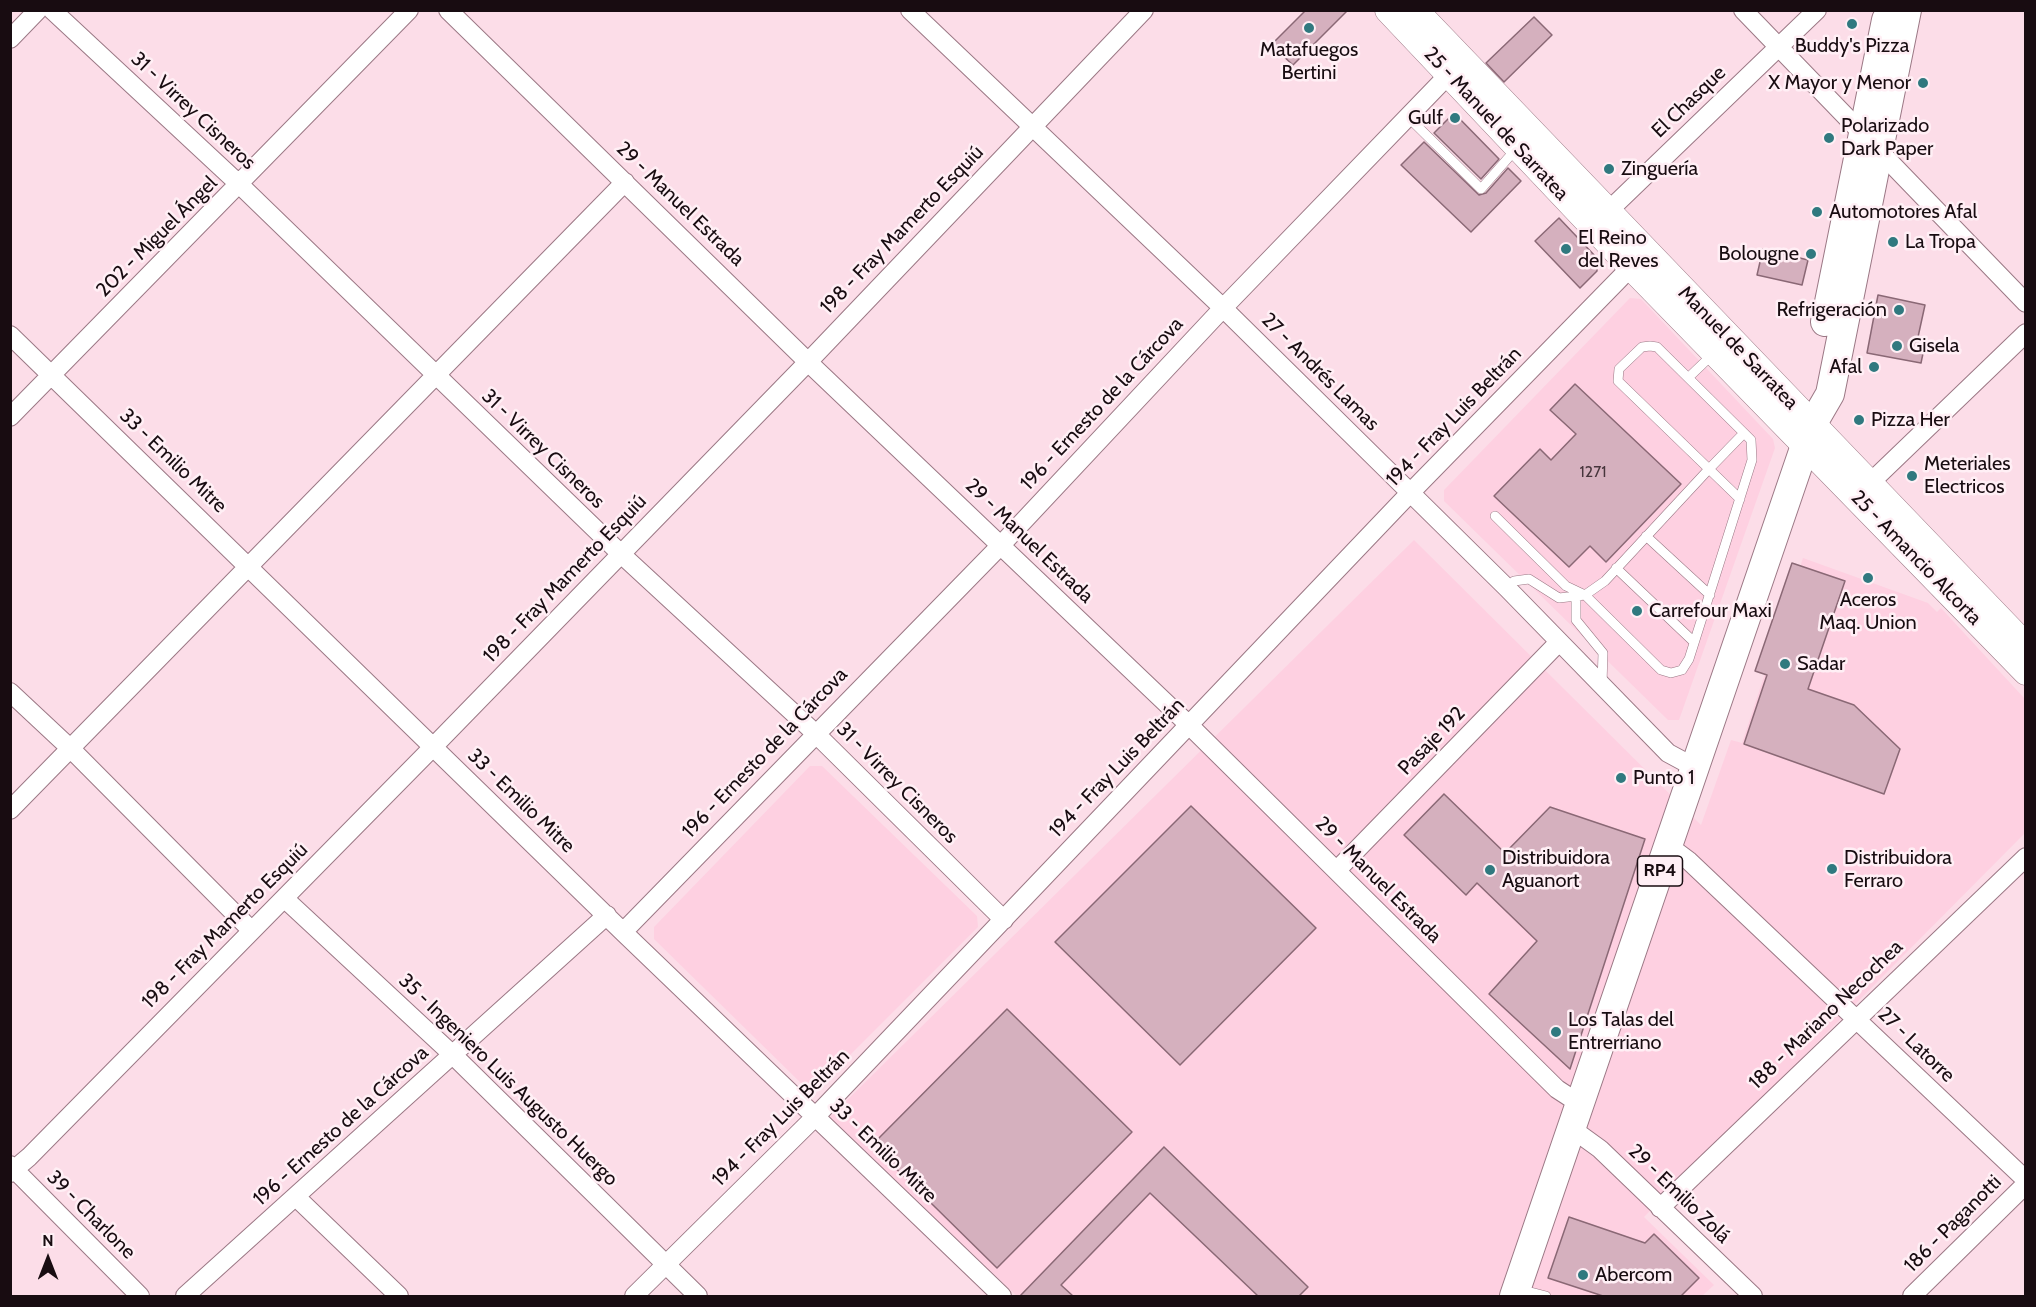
<!DOCTYPE html>
<meta charset="utf-8">
<style>
body{margin:0}
#map{position:relative;width:2036px;height:1307px;overflow:hidden;background:#fcdde8;font-family:Cabin,sans-serif}
canvas{display:block}
.frame{position:absolute;inset:0;border:12px solid #180c11;pointer-events:none}
.north{position:absolute;left:18px;top:1229px;width:60px;height:60px;-webkit-text-stroke:4px #ffeff5;paint-order:stroke;rotate:0deg;font-size:16px;font-weight:700;line-height:24px;text-align:center;color:#180c11}
.north::after{content:'';display:block;margin:auto;width:21px;height:27px;background:#180c11;clip-path:polygon(50% 0,100% 100%,50% 72%,0 100%)}
</style>
<div id="map">
<canvas width="2036" height="1307"></canvas>
<div class="frame"></div>
<div class="north">N</div>
</div>
<script>
const ctx = document.querySelector('canvas').getContext('2d');
ctx.lineJoin = 'round';
function fillPath(path, color) {
  ctx.fillStyle = color;
  ctx.fill(path, 'evenodd');
}
function toPath(rows) {
  const path = new Path2D();
  for (const r of rows) {
    path.moveTo(r[0], r[1]);
    for (let i = 2; i < r.length; i += 2) path.lineTo(r[i], r[i + 1]);
  }
  return path;
}
function strokePath(path, color, width, dash) {
  ctx.strokeStyle = color;
  ctx.lineWidth = width;
  ctx.lineCap = dash ? 'butt' : 'round';
  ctx.setLineDash(dash || []);
  ctx.stroke(path);
}
function drawText(font, color, halo, rows, align = 'center') {
  ctx.font = font + ' Cabin,sans-serif';
  ctx.lineWidth = 5;
  ctx.setLineDash([]);
  ctx.textBaseline = 'middle';
  ctx.strokeStyle = halo;
  ctx.fillStyle = color;
  for (const [text, x, y, turn = 0] of rows) {
    ctx.save();
    ctx.translate(x, y);
    ctx.rotate((+turn || 0) * Math.PI / 180);
    ctx.textAlign = isNaN(turn) ? turn : align;
    if (halo) ctx.strokeText(text, 0, 0);
    ctx.fillText(text, 0, 0);
    ctx.restore();
  }
}
fillPath(toPath([
 [1630,298,1641,299,1773,439,1775,448,1679,720,1668,720,1444,501,1444,490],
 [1414,540,1701,825,1731,740,1742,743,1803,558,1928,603,1937,612,1941,608,2025,699,2025,833,1644,1217,1714,1285,1702,1296,1017,1296,830,1117],
 [810,766,822,766,977,916,978,927,818,1087,805,1087,654,939,654,927]
]), '#fed0e1');
const building = toPath([
 [1306,10,1348,10,1293,65,1271,45,1306,10],
 [1534,17,1552,35,1504,82,1486,63,1534,17],
 [1454,113,1499,159,1481,179,1434,133,1454,113],
 [1424,142,1479,195,1486,193,1508,168,1521,181,1471,232,1401,165,1424,142],
 [1559,218,1596,257,1597,271,1580,288,1535,241,1559,218],
 [1763,249,1808,260,1802,285,1757,275,1763,249],
 [1878,295,1925,305,1918,337,1926,339,1921,363,1867,353,1878,295],
 [1575,384,1681,484,1606,562,1590,546,1569,567,1494,496,1540,449,1551,460,1576,434,1550,410,1575,384],
 [1792,563,1845,581,1808,689,1854,705,1900,749,1884,794,1744,744,1767,675,1755,671,1792,563],
 [1444,794,1505,853,1550,807,1645,839,1570,1069,1489,994,1537,941,1477,883,1466,895,1404,835,1444,794],
 [1191,806,1316,928,1180,1065,1055,942,1191,806],
 [1007,1009,1132,1132,997,1268,872,1145,1007,1009],
 [1164,1147,1308,1287,1299,1296,1258,1296,1150,1193,1061,1285,1073,1296,1020,1296,1164,1147],
 [1569,1217,1645,1243,1654,1234,1699,1278,1681,1296,1603,1296,1548,1278,1569,1217]
]);
fillPath(building, '#d5b0be');
strokePath(building, '#8a6875', 1.5);
const service = toPath([
 [1408,117,1481,189,1516,149],
 [1689,377,1713,354],
 [1495,516,1566,586,1585,595,1605,581,1709,469,1744,433,1657,347,1650,346,1642,347,1619,369,1618,381,1709,469,1740,499],
 [1646,536,1710,595],
 [1616,568,1694,642],
 [1507,588,1514,581,1529,579,1559,598,1585,595,1661,670,1671,673,1682,670,1689,659,1752,460,1751,440,1744,433],
 [1576,597,1576,620,1603,653,1602,684],
 [1519,1289,1546,1296]
]);
const minor = toPath([
 [52,10,240,185,621,554,815,733,1004,920],
 [448,10,808,362,1189,725,1557,1089,1580,1104],
 [910,10,1223,308,1507,588,1668,753,1694,767],
 [1743,10,2026,303],
 [10,39,38,10],
 [1600,219,1817,10],
 [10,335,623,932,1002,1296],
 [10,417,409,10],
 [1870,483,2026,333],
 [10,692,71,749,251,930],
 [10,810,625,182],
 [1669,846,1689,861,2026,1180],
 [1337,870,1559,642],
 [285,899,453,1055,698,1296],
 [623,932,1001,545,1223,308,1456,67],
 [1571,1128,1600,1149,1753,1296],
 [10,1165,140,1296],
 [10,1173,29,1157,433,747,808,362,1144,10],
 [296,1197,399,1296],
 [1660,1208,2026,857],
 [185,1296,607,915],
 [634,1296,815,1117,1410,493,1631,267],
 [1912,1296,2026,1184]
]);
const secondary = toPath([
 [1388,10,1631,267,2026,672],
 [1415,10,2026,646]
]);
const primary = toPath([
 [1825,322,1886,20],
 [1514,1296,1812,425,1830,394,1907,10]
]);
strokePath(service, '#9b7885', 10);
strokePath(minor, '#9b7885', 20);
strokePath(secondary, '#9b7885', 27);
strokePath(primary, '#9b7885', 30);
strokePath(service, '#fff', 9);
strokePath(minor, '#fff', 18);
strokePath(secondary, '#fff', 26);
strokePath(primary, '#fff', 28);
for (const [x, y, r, color] of [
 [1852,24,6,"#30797f"],
 [1309,28,6,"#30797f"],
 [1923,83,6,"#30797f"],
 [1455,118,6,"#30797f"],
 [1829,138,6,"#30797f"],
 [1609,169,6,"#30797f"],
 [1817,212,6,"#30797f"],
 [1893,242,6,"#30797f"],
 [1566,249,6,"#30797f"],
 [1811,254,6,"#30797f"],
 [1899,310,6,"#30797f"],
 [1897,346,6,"#30797f"],
 [1874,367,6,"#30797f"],
 [1859,420,6,"#30797f"],
 [1912,476,6,"#30797f"],
 [1868,578,6,"#30797f"],
 [1637,611,6,"#30797f"],
 [1785,664,6,"#30797f"],
 [1621,778,6,"#30797f"],
 [1832,869,6,"#30797f"],
 [1490,870,6,"#30797f"],
 [1556,1032,6,"#30797f"],
 [1583,1275,6,"#30797f"]
]) {
  const dot = new Path2D();
  dot.arc(x, y, r, 0, 2 * Math.PI);
  ctx.fillStyle = color;
  ctx.fill(dot);
  strokePath(dot, '#ffeff5', 2);
}
drawText('16px', '#47353c', null, [
 ["1271",1593,472]
]);
for (const [x, y, w] of [
 [1660,871,45]
]) {
  const box = new Path2D();
  box.roundRect(x - w / 2, y - 15, w, 30, 4.5);
  ctx.fillStyle = '#ffeff5';
  ctx.fill(box);
  strokePath(box, '#180c11', 1.5);
}
drawText('bold 18px', '#180c11', null, [
 ["RP4",1660,871]
]);
drawText('20px', '#180c11', '#ffeff5', [
 ["Buddy's Pizza",1852,46,"center"],
 ["Matafuegos",1309,50,"center"],
 ["Bertini",1309,73,"center"],
 ["X Mayor y Menor",1911,83,"right"],
 ["Gulf",1443,118,"right"],
 ["Polarizado",1841,126],
 ["Dark Paper",1841,149],
 ["Zinguería",1621,169],
 ["Automotores Afal",1829,212],
 ["El Reino",1578,238],
 ["del Reves",1578,261],
 ["La Tropa",1905,242],
 ["Bolougne",1799,254,"right"],
 ["Refrigeración",1887,310,"right"],
 ["Gisela",1909,346],
 ["Afal",1862,367,"right"],
 ["Pizza Her",1871,420],
 ["Meteriales",1924,464],
 ["Electricos",1924,487],
 ["Aceros",1868,600,"center"],
 ["Maq. Union",1868,623,"center"],
 ["Carrefour Maxi",1649,611],
 ["Sadar",1797,664],
 ["Punto 1",1633,778],
 ["Distribuidora",1502,858],
 ["Aguanort",1502,881],
 ["Distribuidora",1844,858],
 ["Ferraro",1844,881],
 ["Los Talas del",1568,1020],
 ["Entrerriano",1568,1043],
 ["Abercom",1595,1275]
], 'left');
drawText('20px', '#180c11', '#ffeff5', [
 ["El Chasque",1689,102,-44],
 ["31 - Virrey Cisneros",193,111,43],
 ["25 - Manuel de Sarratea",1496,124,47],
 ["29 - Manuel Estrada",680,204,44],
 ["198 - Fray Mamerto Esquiú",902,230,-46],
 ["202 - Miguel Ángel",157,237,-45],
 ["Manuel de Sarratea",1738,348,46],
 ["27 - Andrés Lamas",1320,372,45],
 ["196 - Ernesto de la Cárcova",1102,404,-47],
 ["194 - Fray Luis Beltrán",1454,417,-46],
 ["31 - Virrey Cisneros",543,449,44],
 ["33 - Emilio Mitre",173,461,44],
 ["29 - Manuel Estrada",1029,541,44],
 ["25 - Amancio Alcorta",1916,558,46],
 ["198 - Fray Mamerto Esquiú",565,579,-46],
 ["Pasaje 192",1432,741,-46],
 ["196 - Ernesto de la Cárcova",765,753,-46],
 ["194 - Fray Luis Beltrán",1117,768,-46],
 ["31 - Virrey Cisneros",897,783,45],
 ["33 - Emilio Mitre",521,801,44],
 ["29 - Manuel Estrada",1378,880,45],
 ["198 - Fray Mamerto Esquiú",225,926,-45],
 ["188 - Mariano Necochea",1826,1015,-44],
 ["27 - Latorre",1916,1045,44],
 ["35 - Ingeniero Luis Augusto Huergo",508,1080,44],
 ["194 - Fray Luis Beltrán",781,1118,-45],
 ["196 - Ernesto de la Cárcova",341,1126,-42],
 ["33 - Emilio Mitre",883,1151,44],
 ["29 - Emilio Zolá",1679,1194,44],
 ["39 - Charlone",91,1215,45],
 ["186 - Paganotti",1953,1224,-45]
]);
</script>
